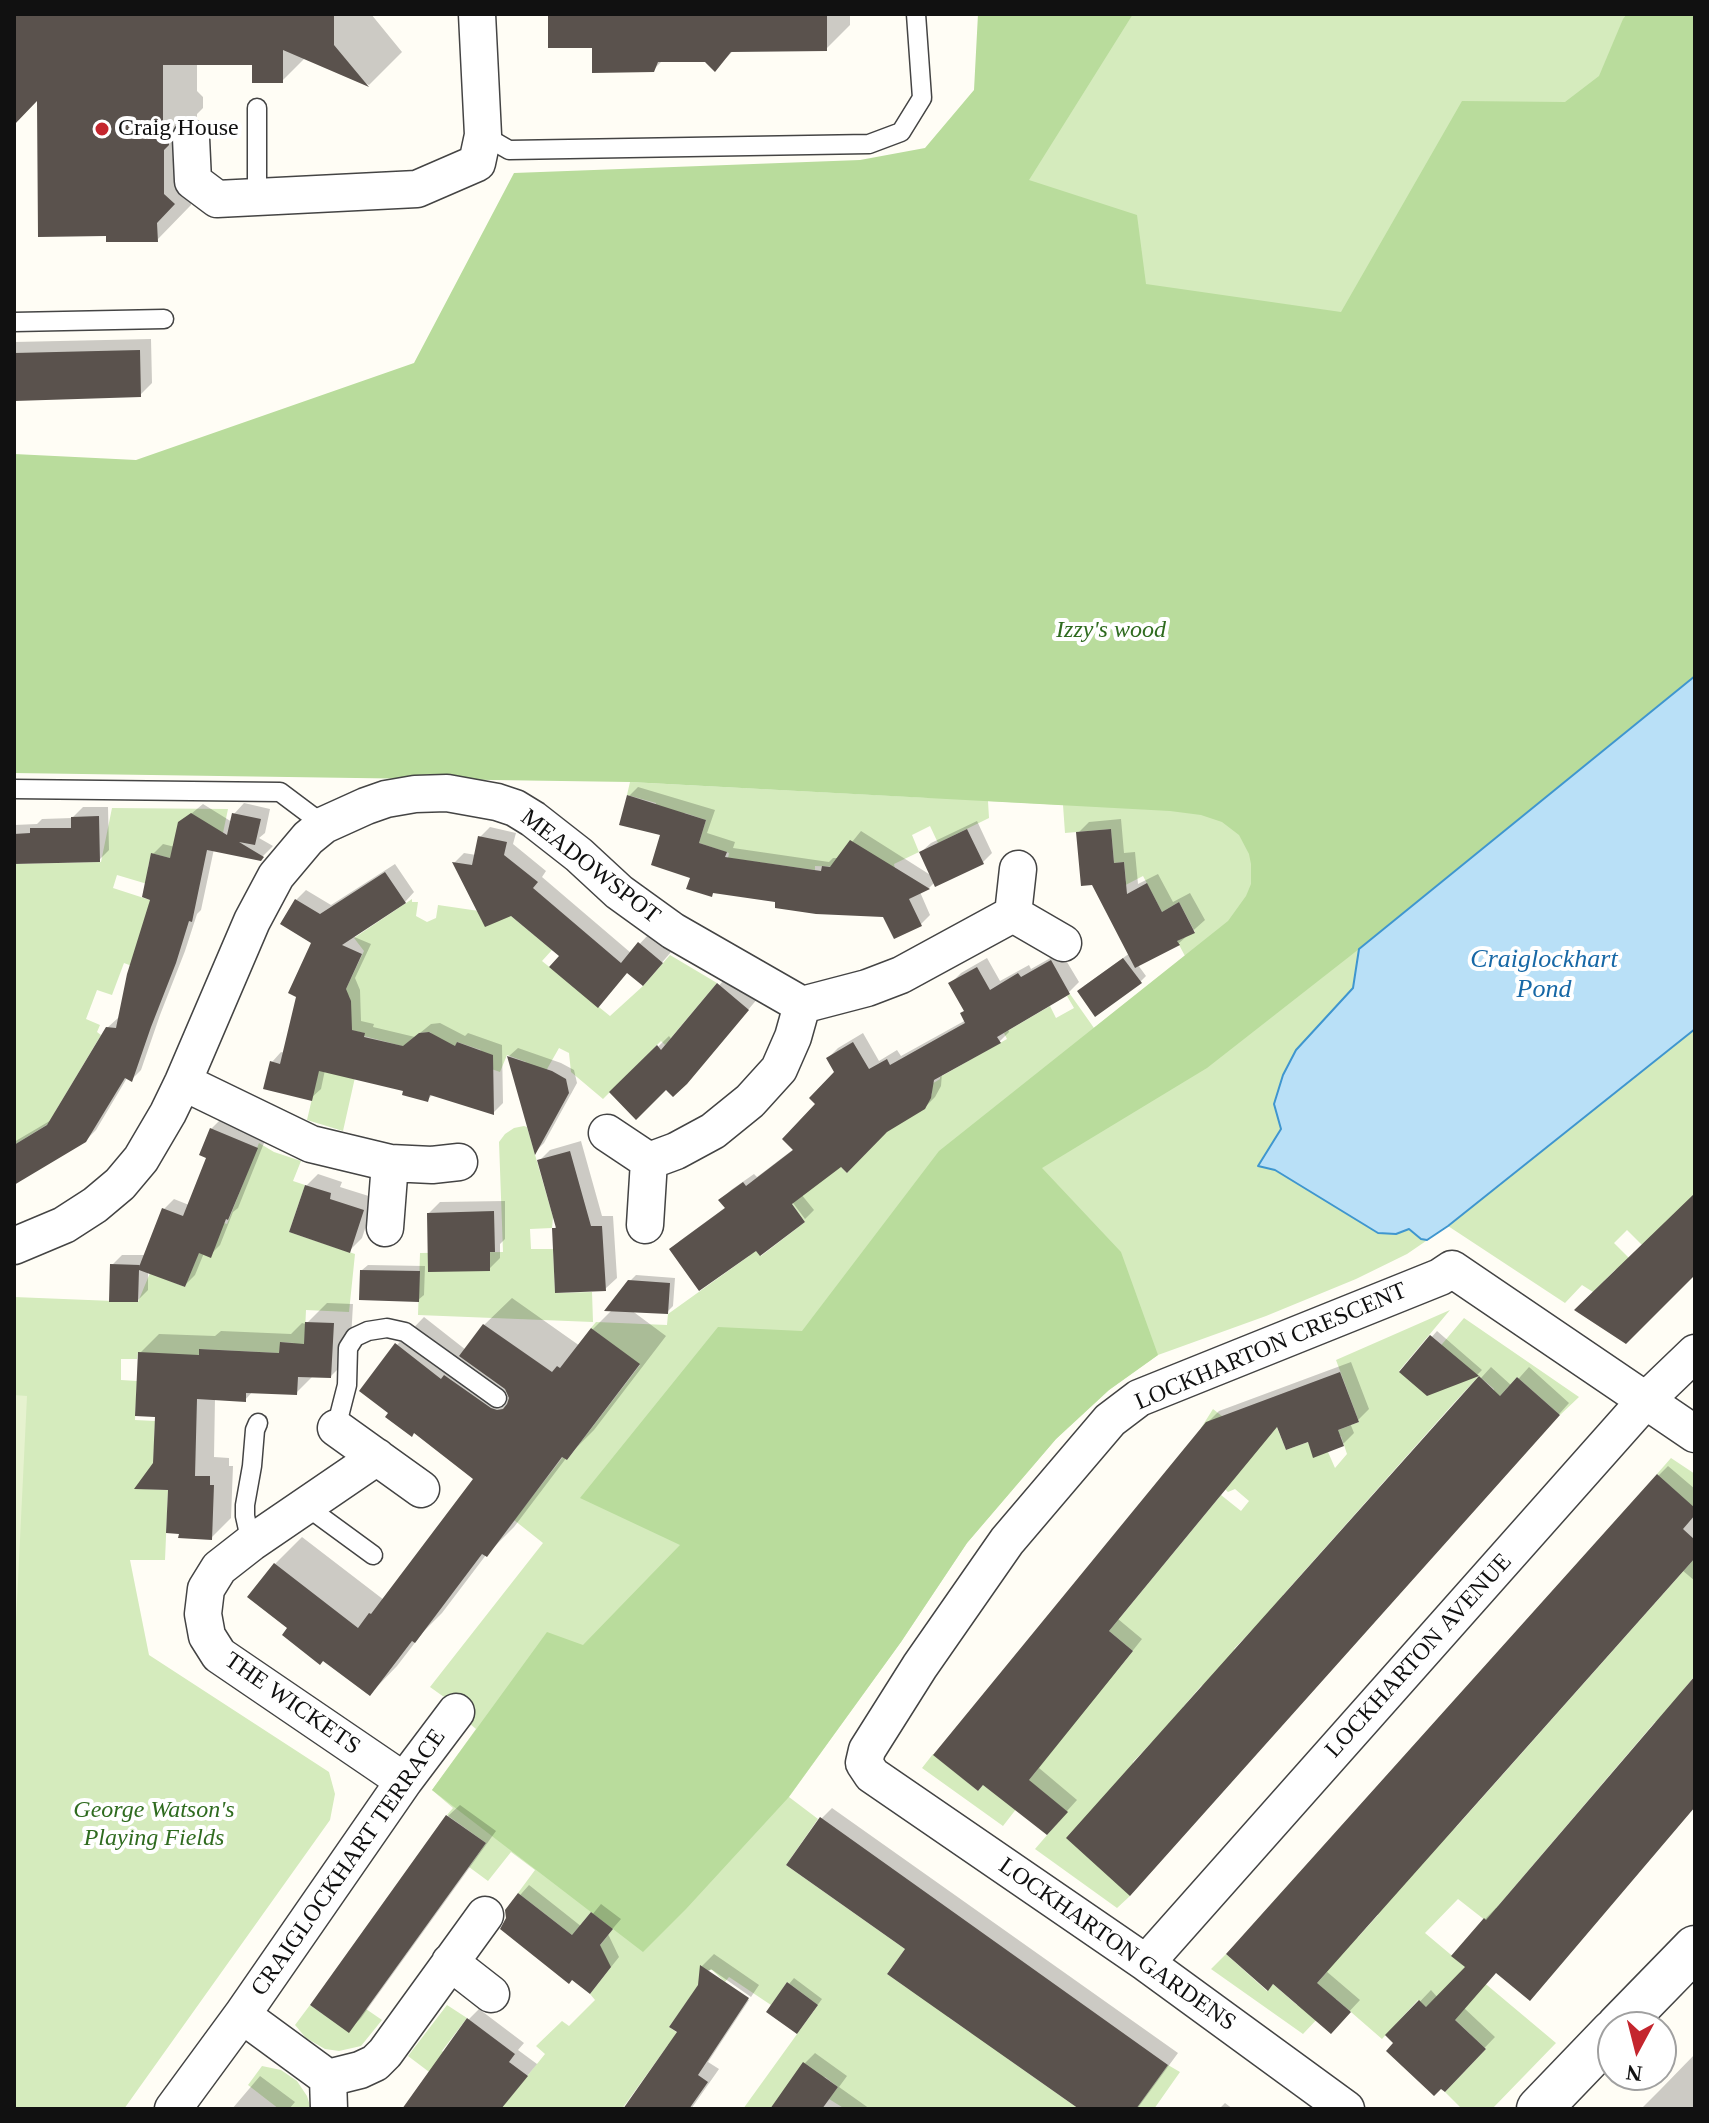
<!DOCTYPE html>
<style>
body{margin:0}
#map{position:relative;width:1709px;height:2123px;overflow:hidden;background:#fffdf5;font-family:"Times New Roman",serif}
canvas{display:block}
.frame{position:absolute;inset:0;border:16px solid #111;pointer-events:none}
.north{position:absolute;left:1597px;top:2011px;width:80px;height:80px;box-sizing:border-box;background:#fff;border:2px solid #a0a0a0;border-radius:50%;rotate:187deg;font-size:22px;font-weight:700;line-height:32px;text-align:center;color:#111}
.north::after{content:'';display:block;margin:auto;width:28px;height:36px;background:#c4262e;clip-path:polygon(50% 0,100% 100%,50% 72%,0 100%)}
</style>
<div id="map">
<canvas width="1709" height="2123"></canvas>
<div class="frame"></div>
<div class="north">N</div>
</div>
<script>
const ctx = document.querySelector('canvas').getContext('2d');
ctx.lineJoin = 'round';
function fillPath(path, color) {
  ctx.fillStyle = color;
  ctx.fill(path, 'evenodd');
}
function toPath(rows) {
  const path = new Path2D();
  for (const r of rows) {
    path.moveTo(r[0], r[1]);
    for (let i = 2; i < r.length; i += 2) path.lineTo(r[i], r[i + 1]);
  }
  return path;
}
function strokePath(path, color, width, dash) {
  ctx.strokeStyle = color;
  ctx.lineWidth = width;
  ctx.lineCap = dash ? 'butt' : 'round';
  ctx.setLineDash(dash || []);
  ctx.stroke(path);
}
function drawText(font, color, halo, rows, align = 'center') {
  ctx.font = font + ' "Times New Roman",serif';
  ctx.lineWidth = 8;
  ctx.setLineDash([]);
  ctx.textBaseline = 'middle';
  ctx.strokeStyle = halo;
  ctx.fillStyle = color;
  for (const [text, x, y, turn = 0] of rows) {
    ctx.save();
    ctx.translate(x, y);
    ctx.rotate((+turn || 0) * Math.PI / 180);
    ctx.textAlign = isNaN(turn) ? turn : align;
    if (halo) ctx.strokeText(text, 0, 0);
    ctx.fillText(text, 0, 0);
    ctx.restore();
  }
}
fillPath(toPath([
 [994,14,1695,14,1695,1193,1646,1249,1627,1230,1614,1243,1633,1262,1615,1270,1593,1292,1582,1285,1565,1303,1448,1226,1407,1254,1356,1279,1266,1316,1158,1355,1109,1390,1056,1439,967,1543,901,1642,789,1797,818,1819,786,1865,905,1949,887,1974,910,1990,928,1965,965,1992,948,2017,971,2033,989,2009,1008,2059,1079,2109,845,2109,829,2099,838,2087,825,2077,770,2109,743,2109,818,2005,787,1982,771,2005,729,1977,725,1982,712,1970,708,1970,703,1971,700,1983,669,2027,695,2045,696,2064,668,2045,622,2109,451,2109,453,2090,408,2056,447,2005,467,2018,442,2051,508,2100,545,2054,536,2046,562,2021,569,2026,595,2000,590,1994,611,1967,594,1953,613,1929,591,1912,572,1935,518,1893,535,1870,511,1852,488,1881,469,1867,486,1843,447,1815,453,1808,432,1790,476,1729,456,1712,451,1702,430,1687,543,1543,514,1520,563,1457,567,1460,640,1365,591,1328,596,1322,667,1325,668,1314,749,1256,747,1238,761,1256,805,1222,792,1204,832,1158,847,1173,887,1131,926,1107,932,1094,930,1085,940,1079,940,1077,1007,1039,1004,1033,1050,1006,1056,1018,1074,1008,1067,996,1070,994,1094,1028,1185,956,1177,941,1195,932,1179,902,1162,912,1143,876,1116,890,1116,883,1126,881,1124,862,1114,863,1111,829,1065,833,1063,805,988,801,989,818,938,843,930,826,912,835,919,852,894,864,895,869,815,866,815,870,728,858,729,853,699,843,706,820,685,813,650,827,656,803,627,795,630,782,930,798],
 [112,808,228,809,223,833,170,858,154,854,150,859,148,867,154,886,117,875,113,888,150,900,140,969,124,963,112,995,97,990,86,1019,100,1025,97,1032,101,1035,55,1112,61,1116,14,1145,14,864,101,862],
 [412,899,412,902,418,902,416,916,427,922,436,918,438,905,479,911,482,921,486,924,505,911,552,950,542,961,610,1016,643,986,670,955,717,983,665,1045,661,1041,603,1099,571,1072,569,1053,559,1048,538,1085,521,1079,526,1062,507,1055,500,1072,477,1064,481,1050,457,1042,452,1055,430,1032,419,1033,413,1049,364,1036,364,1033,329,1025,350,1009,351,1005,349,996,344,993,364,951,354,938],
 [322,1056,358,1064,343,1131,307,1120],
 [524,1126,527,1127,553,1217,552,1228,530,1229,531,1249,553,1249,555,1293,592,1292,593,1322,418,1315,420,1253,503,1252,499,1142,505,1134,514,1128],
 [259,1143,274,1152,301,1161,293,1181,305,1185,289,1232,355,1254,349,1312,306,1310,304,1354,294,1353,294,1343,281,1342,279,1353,200,1349,199,1362,138,1352,137,1359,121,1359,121,1380,137,1381,135,1420,155,1421,153,1470,141,1484,144,1489,168,1490,165,1560,130,1560,149,1655,329,1772,335,1794,330,1820,124,2109,14,2109,14,1297,138,1302,150,1273,185,1287,212,1219,227,1224],
 [1450,1310,1399,1371,1411,1381,1464,1318,1579,1397,1560,1415,1517,1377,1499,1397,1494,1393,1494,1389,1479,1376,1453,1404,1283,1595,1298,1608,1268,1642,1253,1629,1234,1649,1249,1664,1201,1686,1183,1707,1198,1720,1152,1742,1133,1762,1130,1896,1117,1908,1035,1849,1067,1812,1034,1786,1003,1826,922,1768,933,1754,978,1791,995,1771,1020,1791,1037,1770,1012,1750,1116,1672,1133,1651,1109,1631,1221,1495,1241,1511,1249,1501,1235,1489,1228,1492,1225,1489,1246,1464,1201,1428,1213,1409,1247,1436,1266,1400,1286,1450,1311,1441,1328,1452,1335,1468,1347,1454,1341,1436,1338,1436,1336,1431,1359,1422,1336,1360],
 [1671,1458,1695,1474,1695,1509,1657,1474],
 [1695,1558,1695,1679,1693,1678,1684,1689,1669,1734,1655,1722,1498,1906,1504,1935,1458,1899,1425,1933,1556,2043,1492,2109,1462,2109,1445,2092,1486,2049,1434,2000,1426,2007,1418,2000,1382,2039,1336,1999,1303,2034,1211,1969,1226,1954,1267,1991,1273,1984,1297,2005,1327,1972,1312,1959,1358,1937,1378,1915,1365,1904,1457,1826],
 [310,2005,349,2032,366,2009,382,2020,361,2046,339,2051,325,2049,306,2038,295,2025],
 [1168,2065,1180,2072,1154,2109,1136,2109],
 [262,2066,281,2070,297,2081,307,2096,311,2109,279,2109,248,2085]
]), '#d5ebbd');
fillPath(toPath([
 [978,14,1133,14,1029,180,1137,215,1146,284,1341,312,1462,101,1565,102,1599,76,1623,19,1627,14,1695,14,1695,676,1359,949,1207,1068,1042,1168,1121,1252,1158,1355,1109,1390,1056,1439,967,1543,901,1642,788,1798,686,1909,643,1952,432,1790,547,1632,583,1645,680,1545,580,1498,718,1327,802,1331,939,1151,1228,921,1246,896,1251,884,1251,864,1249,854,1239,835,1222,822,1201,815,1170,811,630,782,14,773,14,454,136,460,414,363,514,173,860,160,925,148,974,90]
]), '#b9dc9c');
fillPath(toPath([
 [14,1395,27,1396,14,1662]
]), '#e6f2cf');
const water = toPath([
 [1695,676,1695,1029,1448,1226,1427,1240,1421,1239,1409,1229,1396,1234,1378,1233,1275,1170,1258,1166,1281,1129,1274,1104,1283,1075,1296,1050,1353,988,1359,949,1695,676]
]);
fillPath(water, '#b9e0f7');
strokePath(water, '#3f96cf', 2);
fillPath(toPath([
 [14,14,371,14,402,52,369,85,306,57,282,81,254,63,197,63,197,91,203,97,203,108,197,114,197,159,191,187,191,205,157,240,108,234,39,71,14,66],
 [530,14,850,14,850,25,826,49,734,50,715,69,706,60,663,60,653,70,594,46,550,15,530,16],
 [151,339,152,383,140,395,14,399,14,342],
 [638,787,715,810,707,833,735,842,733,848,829,862,833,858,839,858,861,831,932,876,921,852,931,843,977,821,992,853,983,862,935,882,929,888,920,892,930,915,921,924,884,915,715,891,711,895,692,877,663,834,629,796],
 [244,803,270,809,265,833,259,838,273,846,260,859,214,849,201,910,197,914,185,951,160,1015,141,1070,131,1080,127,1078,96,1130,85,1141,14,1182,14,1142,53,1119,107,1028,118,1018,120,1018,153,898,153,854,163,844,175,847,180,823,203,804,232,822,234,814],
 [83,807,108,807,109,850,99,860,14,862,14,825,37,824,42,819,72,818],
 [1121,819,1124,853,1135,852,1138,884,1158,874,1173,902,1190,893,1205,920,1178,944,1138,965,1146,976,1140,982,1084,986,1130,953,1078,833,1089,822],
 [490,827,516,833,513,844,546,871,542,877,631,953,649,934,671,952,653,973,628,971,562,956,454,863,464,853,476,855,480,837],
 [395,864,414,892,405,902,352,936,371,944,355,978,360,990,361,1021,374,1024,373,1027,415,1037,431,1024,440,1023,465,1036,468,1033,502,1045,503,1103,493,1113,433,1094,427,1100,405,1090,325,1070,321,1089,311,1098,272,1062,281,1052,285,1053,314,942,296,900,306,890,331,905],
 [1061,952,1079,982,1069,992,1008,1029,1009,1032,999,1042,942,1073,941,1086,935,1097,924,1108,887,1130,801,1194,814,1210,805,1219,787,1195,757,1248,671,1249,681,1240,726,1207,721,1200,731,1190,754,1174,757,1177,795,1148,837,1072,828,1058,838,1048,863,1033,879,1061,897,1050,901,1056,966,1020,966,1010,951,983,961,973,987,958,1000,981,1029,965,1031,969],
 [729,974,758,998,698,1070,666,1087,612,1092,669,1036,672,1040],
 [518,1048,561,1063,574,1070,577,1083,544,1143,536,1151,509,1056],
 [221,1119,266,1138,238,1208,233,1212,220,1245,210,1255,204,1253,195,1275,185,1285,148,1271,148,1290,138,1300,112,1265,122,1255,146,1255,164,1209,174,1199,189,1205,209,1156,211,1129],
 [581,1141,602,1216,613,1216,617,1278,605,1289,554,1229,557,1225,539,1161,550,1150],
 [318,1174,342,1182,340,1187,375,1198,362,1238,350,1250,306,1186],
 [505,1201,505,1239,500,1244,500,1258,489,1269,429,1213,440,1202],
 [368,1265,425,1266,424,1295,418,1300,362,1270],
 [636,1275,675,1278,673,1306,667,1312,631,1310,666,1336,594,1430,567,1457,514,1527,486,1555,442,1613,424,1631,397,1666,370,1694,290,1628,275,1564,302,1537,384,1600,475,1478,397,1345,424,1317,466,1350,484,1325,512,1298,580,1346,593,1329,613,1309,630,1281],
 [327,1303,353,1304,350,1357,331,1376,313,1376,296,1393,253,1391,245,1400,215,1398,214,1457,229,1458,229,1466,233,1466,231,1518,211,1538,170,1488,155,1463,157,1415,140,1353,159,1334,215,1336,221,1331,291,1334,302,1323,306,1324],
 [1437,1331,1482,1370,1477,1375,1427,1394,1402,1371],
 [1351,1362,1369,1409,1358,1420,1350,1423,1354,1433,1343,1444,1309,1439,1278,1424,1118,1619,1142,1639,1039,1768,1077,1800,1057,1822,983,1783,1207,1423,1219,1411],
 [1491,1367,1512,1386,1529,1367,1569,1403,1141,1882,1481,1378],
 [1668,1466,1695,1489,1695,1581,1682,1570,1658,1476],
 [1695,1679,1695,1806,1497,1971,1464,2008,1495,2037,1445,2089,1388,2035,1431,1990,1438,1998,1467,1967,1454,1956,1485,1919,1496,1908,1498,1910],
 [460,1805,496,1831,361,2018,349,2030,448,1816],
 [832,1808,1178,2053,1137,2109,1083,2109,907,1948,821,1819],
 [529,1885,582,1927,601,1904,621,1919,608,1934,619,1957,599,1982,508,1918,507,1910],
 [714,1954,759,1985,751,1997,711,1969,708,1972,749,2000,708,2062,719,2069,691,2109,625,2109,680,2032,700,1986,702,1966],
 [1229,1954,1326,1971,1360,2000,1331,2031,1274,1982],
 [794,1978,822,1999,802,2026,789,1984],
 [479,2009,524,2043,518,2050,537,2064,518,2087,472,2109,404,2109,469,2019],
 [815,2053,847,2076,839,2087,870,2109,773,2109,805,2063],
 [1695,2054,1695,2109,1641,2109,1660,2090],
 [260,2076,295,2102,289,2109,232,2109],
 [1225,2103,1233,2109,1219,2109]
]), '#0003');
fillPath(toPath([
 [14,14,334,14,334,45,369,87,283,50,283,83,252,83,252,65,163,65,163,126,169,131,169,145,164,150,164,194,175,204,157,223,158,242,106,242,106,236,38,237,37,101,14,125],
 [548,14,827,14,827,51,731,52,715,72,705,62,658,62,654,72,592,73,592,48,548,48],
 [140,350,141,397,14,401,14,353],
 [627,795,706,820,699,843,727,852,725,857,821,871,822,866,830,867,850,840,930,889,909,899,922,926,894,939,883,917,816,914,775,908,775,902,713,893,712,897,686,889,690,878,651,865,660,835,619,825],
 [191,813,227,835,232,813,261,819,255,845,239,842,264,857,261,861,207,850,192,922,189,921,176,963,151,1027,132,1082,125,1078,86,1142,14,1185,14,1145,47,1125,106,1027,116,1028,127,974,150,900,142,897,151,853,170,858,178,822],
 [99,816,100,862,14,864,14,834,30,833,30,828,71,828,71,817],
 [967,829,984,864,935,887,919,852],
 [1111,829,1114,863,1124,862,1127,894,1147,883,1162,912,1179,902,1195,933,1177,941,1180,945,1135,968,1092,885,1081,886,1076,832],
 [478,836,507,842,504,855,538,882,533,888,621,963,638,942,663,963,643,986,627,973,598,1008,549,967,559,956,511,916,485,927,452,862,472,865],
 [385,872,406,903,342,945,362,954,346,989,351,1001,352,1030,365,1033,364,1037,403,1046,419,1033,429,1032,455,1046,457,1042,493,1055,494,1115,430,1095,428,1102,402,1095,403,1091,319,1071,312,1101,263,1089,270,1061,280,1064,296,997,288,993,311,943,280,924,295,899,320,914],
 [1123,958,1142,983,1095,1017,1077,991],
 [1051,960,1070,994,997,1037,1001,1043,934,1080,931,1098,925,1109,887,1132,847,1173,841,1167,792,1204,805,1222,760,1256,756,1251,699,1291,669,1249,725,1208,718,1200,743,1182,746,1186,793,1150,782,1139,815,1104,809,1098,834,1072,826,1058,853,1042,869,1069,887,1059,890,1065,965,1023,960,1013,964,1011,948,983,977,967,990,990,1018,973,1021,977],
 [717,983,749,1010,687,1084,673,1097,666,1090,636,1120,609,1092,657,1045,661,1050],
 [507,1056,552,1071,566,1079,569,1093,535,1155],
 [210,1128,258,1148,228,1220,226,1219,211,1258,199,1253,185,1287,139,1270,138,1302,109,1302,110,1264,140,1265,139,1267,162,1208,183,1216,206,1158,199,1155],
 [570,1151,591,1226,602,1226,606,1291,555,1293,552,1228,556,1228,537,1160],
 [305,1185,331,1193,330,1199,364,1210,350,1253,289,1232],
 [1695,1193,1695,1275,1626,1344,1574,1310],
 [494,1211,495,1252,490,1252,490,1271,428,1272,427,1213],
 [360,1270,420,1271,419,1302,359,1300],
 [628,1280,670,1283,668,1314,604,1311],
 [305,1322,334,1323,331,1378,298,1377,297,1395,246,1393,246,1402,197,1399,195,1476,210,1476,210,1485,214,1485,212,1540,178,1538,179,1534,166,1533,168,1490,134,1489,153,1463,155,1417,135,1416,138,1352,199,1355,199,1349,279,1353,280,1342,304,1344],
 [483,1324,552,1372,557,1366,560,1368,591,1328,640,1364,567,1460,562,1457,487,1557,482,1554,415,1643,412,1641,370,1696,323,1661,320,1665,282,1635,287,1628,247,1597,274,1563,358,1628,369,1613,371,1614,473,1479,414,1433,412,1437,385,1417,388,1413,359,1391,395,1343,441,1379,444,1375,491,1408,497,1410,503,1409,507,1404,509,1398,505,1389,459,1356],
 [1430,1335,1479,1376,1427,1396,1399,1372],
 [1340,1372,1359,1422,1338,1430,1344,1446,1313,1458,1308,1442,1286,1450,1277,1427,1109,1631,1133,1651,1029,1780,1068,1812,1047,1835,983,1785,978,1791,933,1755,1206,1422],
 [1479,1376,1500,1396,1517,1377,1560,1415,1130,1896,1066,1838],
 [1657,1474,1695,1508,1695,1515,1683,1529,1695,1540,1695,1558,1317,1983,1351,2012,1331,2034,1273,1984,1268,1991,1226,1954],
 [1695,1676,1695,1807,1530,2001,1496,1973,1455,2020,1486,2049,1445,2092,1441,2089,1434,2096,1386,2051,1393,2043,1385,2035,1419,2000,1426,2007,1465,1967,1451,1956,1484,1918,1486,1920],
 [446,1815,486,1843,349,2033,310,2005],
 [820,1817,1168,2065,1136,2109,1079,2109,887,1974,905,1949,786,1865],
 [518,1893,572,1935,591,1912,613,1929,600,1945,611,1967,590,1994,572,1980,569,1984,500,1929,506,1918,505,1910],
 [700,1965,749,1998,698,2075,708,2082,689,2109,623,2109,677,2032,669,2027,698,1985],
 [787,1982,818,2005,797,2034,766,2012],
 [467,2018,515,2054,509,2062,528,2076,501,2109,402,2109],
 [803,2062,838,2087,822,2109,770,2109]
]), '#5a524d');
const service = toPath([
 [257,108,257,199],
 [483,135,509,150,869,144,901,132,922,98,916,14],
 [14,322,164,319],
 [14,789,280,792,324,825],
 [336,1428,347,1385,348,1348,355,1337,368,1331,387,1328,405,1332,497,1398],
 [306,1506,373,1555],
 [251,1543,245,1516,245,1505,252,1466,255,1430,258,1423]
]);
const minor = toPath([
 [191,138,193,181,217,199,417,189,477,163,483,135,477,14],
 [1013,914,1018,869],
 [183,1082,311,1144,390,1163,432,1165,459,1162],
 [607,1133,649,1161],
 [645,1225,649,1161,676,1151,713,1131,750,1101,779,1069,793,1037,802,1005],
 [385,1228,390,1163],
 [14,1246,64,1225,95,1205,120,1184,141,1159,168,1113,183,1082,252,921,276,876,308,838,324,825,366,806,386,799,415,794,447,793,497,802,515,808,533,819,579,855,619,892,673,931,802,1005,867,988,901,975,1013,914,1063,943],
 [336,1428,421,1489],
 [377,1457,251,1543,219,1568,206,1589,203,1614,207,1636,219,1655,404,1781],
 [450,1962,491,1994],
 [1146,1963,1645,1401,1695,1353],
 [242,2015,328,2078],
 [173,2109,242,2015,404,1781,456,1712],
 [329,2109,328,2078,360,2070,375,2063,385,2053,485,1915],
 [1346,2109,1146,1963,872,1775,864,1763,867,1750,920,1666,1007,1541,1110,1420,1139,1398,1440,1277,1452,1269,1695,1434]
]);
const tertiary = toPath([
 [1618,2027,1695,1948],
 [1539,2109,1613,2032]
]);
strokePath(service, '#444', 21);
strokePath(minor, '#444', 39);
strokePath(tertiary, '#444', 47);
strokePath(service, '#fff', 18);
strokePath(minor, '#fff', 36);
strokePath(tertiary, '#fff', 44);
for (const [x, y, r, color] of [
 [102,129,8,"#c4262e"]
]) {
  const dot = new Path2D();
  dot.arc(x, y, r, 0, 2 * Math.PI);
  ctx.fillStyle = color;
  ctx.fill(dot);
  strokePath(dot, '#fff', 3);
}
drawText('24px', '#111', '#fff', [
 ["Craig House",118,129]
], 'left');
drawText('italic 24px', '#2f6b1f', '#fff', [
 ["Izzy's wood",1111,631],
 ["George Watson's",154,1811],
 ["Playing Fields",154,1839]
]);
drawText('24px', '#111', '#fff', [
 ["MEADOWSPOT",590,867,38],
 ["LOCKHARTON CRESCENT",1271,1347,-23],
 ["LOCKHARTON AVENUE",1419,1656,-48],
 ["THE WICKETS",292,1704,35],
 ["CRAIGLOCKHART TERRACE",349,1863,-55],
 ["LOCKHARTON GARDENS",1117,1945,35]
]);
drawText('italic 26px', '#1768a6', '#fff', [
 ["Craiglockhart",1544,960],
 ["Pond",1544,990]
]);
</script>
